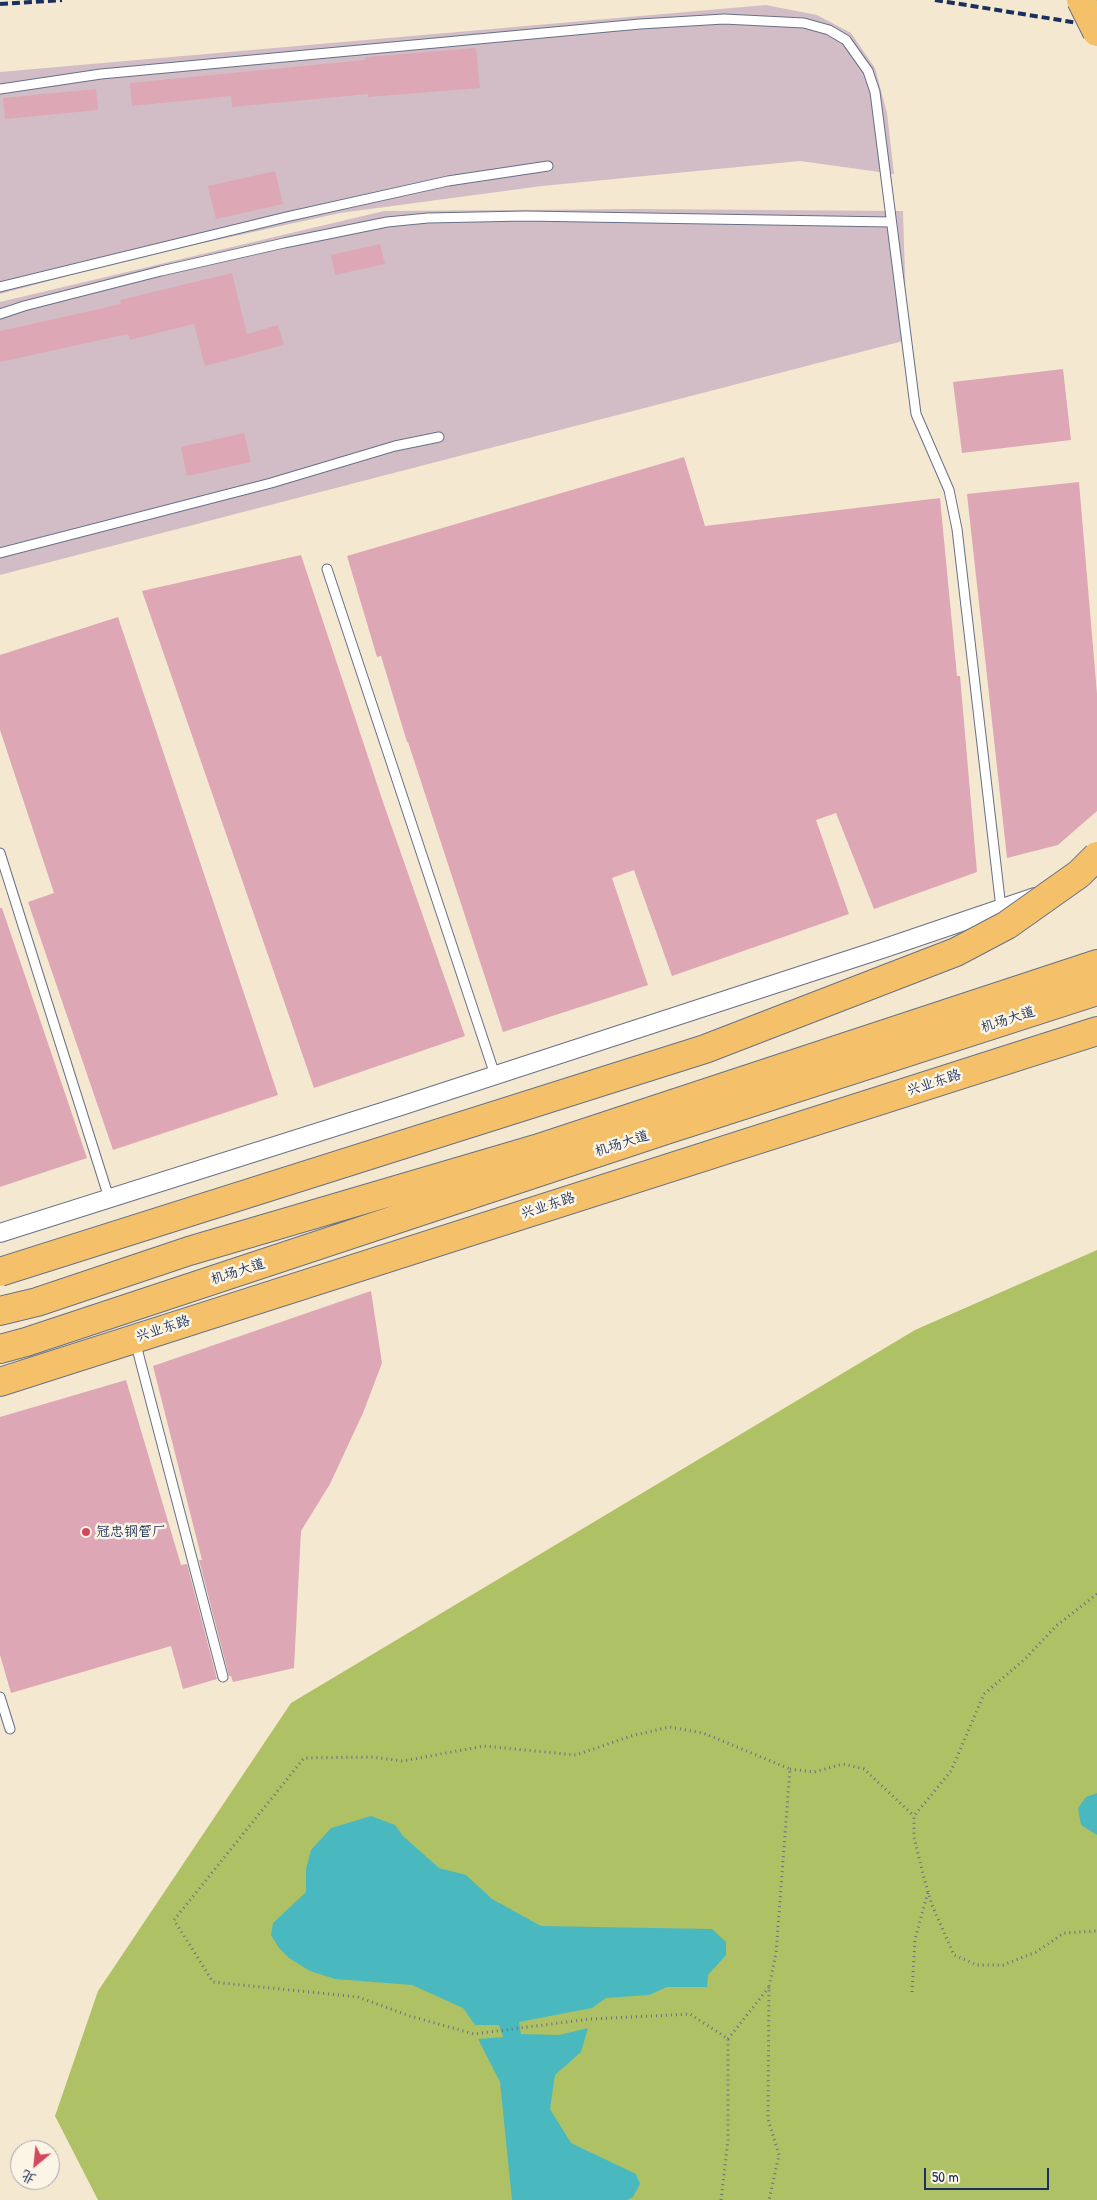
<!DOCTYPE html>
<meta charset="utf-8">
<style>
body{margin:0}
#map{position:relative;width:1097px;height:2200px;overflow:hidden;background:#f4e9d0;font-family:"Patrick Hand","LXGW WenKai TC",sans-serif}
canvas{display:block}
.north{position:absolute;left:10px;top:2140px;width:50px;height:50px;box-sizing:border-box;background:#fcf5e5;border:1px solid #a2a6af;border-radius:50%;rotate:208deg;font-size:14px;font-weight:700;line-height:20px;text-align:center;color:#1b2f5e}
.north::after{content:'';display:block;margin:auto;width:18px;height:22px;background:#d1495b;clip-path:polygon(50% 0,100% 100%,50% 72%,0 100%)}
.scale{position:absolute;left:924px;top:2168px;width:125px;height:22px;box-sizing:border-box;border:2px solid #1b2f5e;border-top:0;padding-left:6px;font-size:15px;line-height:18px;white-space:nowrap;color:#1b2f5e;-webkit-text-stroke:4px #fcf5e5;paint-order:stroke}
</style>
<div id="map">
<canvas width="1097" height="2200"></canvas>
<div class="north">北</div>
<div class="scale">50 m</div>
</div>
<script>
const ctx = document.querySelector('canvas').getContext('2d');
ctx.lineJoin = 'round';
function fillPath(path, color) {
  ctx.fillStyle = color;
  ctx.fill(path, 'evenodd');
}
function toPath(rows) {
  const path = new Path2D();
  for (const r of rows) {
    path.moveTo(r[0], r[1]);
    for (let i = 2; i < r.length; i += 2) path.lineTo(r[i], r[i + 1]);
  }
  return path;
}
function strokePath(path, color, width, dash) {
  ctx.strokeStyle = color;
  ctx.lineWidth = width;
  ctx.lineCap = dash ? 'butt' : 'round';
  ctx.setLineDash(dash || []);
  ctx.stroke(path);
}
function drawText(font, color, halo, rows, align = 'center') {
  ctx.font = font + ' "Patrick Hand","LXGW WenKai TC",sans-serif';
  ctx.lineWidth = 5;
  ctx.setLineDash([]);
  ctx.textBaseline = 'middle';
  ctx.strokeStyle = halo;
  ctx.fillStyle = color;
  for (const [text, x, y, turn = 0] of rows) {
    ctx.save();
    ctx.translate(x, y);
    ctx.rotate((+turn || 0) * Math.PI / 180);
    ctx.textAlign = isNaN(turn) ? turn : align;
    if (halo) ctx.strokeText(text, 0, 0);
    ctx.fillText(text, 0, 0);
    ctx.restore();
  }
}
fillPath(toPath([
 [766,5,817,15,851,33,875,68,887,113,894,174,800,161,542,186,340,213,130,259,0,294,0,72],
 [636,209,903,211,907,340,0,575,0,302,384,211]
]), '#d2bdc6');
fillPath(toPath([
 [1097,1250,1097,2200,98,2200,55,2116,98,1991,291,1703,915,1330]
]), '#afc165');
fillPath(toPath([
 [1097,1793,1097,1835,1081,1825,1078,1808,1086,1797],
 [371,1816,395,1825,403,1836,439,1868,466,1875,492,1899,541,1926,712,1929,726,1942,726,1955,708,1975,707,1987,667,1987,649,1995,606,1998,592,2008,519,2022,521,2034,559,2035,588,2028,581,2052,555,2075,550,2109,571,2143,636,2174,640,2184,633,2197,627,2200,512,2200,500,2082,478,2039,503,2037,499,2025,475,2025,463,2008,412,1985,335,1979,310,1971,289,1958,279,1948,271,1935,273,1923,306,1892,306,1869,311,1850,331,1828]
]), '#4ab9bf');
fillPath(toPath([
 [476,48,480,88,368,97,368,94,232,107,231,96,132,106,130,83,365,60,365,57],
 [96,89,98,110,5,119,3,98],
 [275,171,283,204,216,219,208,186],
 [380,244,385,264,335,275,331,255],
 [232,273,247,334,278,325,284,345,205,366,194,324,130,340,128,334,0,362,0,331,121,304,120,300],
 [1063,369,1071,440,962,453,953,382],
 [244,433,251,462,187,476,181,447],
 [684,457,705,526,940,498,957,676,960,676,977,872,874,909,836,813,816,820,849,914,672,976,634,870,612,878,648,985,503,1032,408,742,407,742,381,656,377,657,347,556],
 [1079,482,1097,694,1097,811,1058,845,1007,858,967,494],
 [301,555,383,802,465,1036,314,1088,142,591],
 [118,617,278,1095,113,1150,28,902,54,893,0,730,0,655],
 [0,908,2,908,87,1158,0,1187],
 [371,1291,382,1363,363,1413,330,1484,301,1531,294,1668,233,1682,231,1676,229,1676,199,1560,202,1560,153,1366],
 [126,1380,181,1565,187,1564,217,1679,183,1689,171,1646,11,1693,0,1655,0,1417]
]), '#dda7b6');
const service = toPath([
 [0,89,101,74,640,24,724,19,804,23,829,30,846,40,868,71,875,92,916,414,949,490,957,529,1001,908],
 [0,287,286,217,448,181,548,166],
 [0,314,24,306,161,271,284,243,387,222,428,218,525,216,891,222],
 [0,553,271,483,395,446,439,437],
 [327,569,495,1075],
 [0,853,109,1198],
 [135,1341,223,1677],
 [0,1697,10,1729]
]);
const minor = toPath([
 [0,1233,401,1106,882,949,1035,897]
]);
const primary = toPath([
 [0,1311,37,1302,189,1251,536,1149,1097,964],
 [0,1349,26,1342,666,1130,1097,991],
 [0,1382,1097,1031]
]);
strokePath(service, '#677086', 11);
strokePath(minor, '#677086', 20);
strokePath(primary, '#677086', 30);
strokePath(toPath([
 [1097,1594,1056,1626,1025,1659,984,1694,951,1771,914,1816,914,1837,924,1878,932,1905,954,1955,977,1965,1003,1965,1036,1952,1064,1933,1097,1931],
 [790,1769,814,1772,843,1764,864,1769,914,1816],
 [912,1992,915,1939,928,1892],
 [728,2039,769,1987],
 [721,2200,728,2140,728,2039,690,2014,590,2019,474,2034,410,2016,358,1997,213,1982,174,1920,304,1758,371,1757,403,1761,484,1746,576,1755,631,1736,669,1727,703,1733,790,1769,776,1953,769,1987,768,2119,779,2155,769,2200]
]), '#677086', 3, [1, 4]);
strokePath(service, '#fff', 9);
strokePath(minor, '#fff', 18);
strokePath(primary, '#f4c16a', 28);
strokePath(toPath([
 [935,0,1097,26],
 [0,4,62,0]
]), '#1b2f5e', 4, [8, 4]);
const primaryBridge = toPath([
 [1081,0,1097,32],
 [0,1272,705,1049,956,952,1007,925,1079,874,1097,856]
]);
strokePath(primaryBridge, '#677086', 30, []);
strokePath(primaryBridge, '#f4c16a', 28);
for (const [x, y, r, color] of [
 [86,1532,5,"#d1495b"]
]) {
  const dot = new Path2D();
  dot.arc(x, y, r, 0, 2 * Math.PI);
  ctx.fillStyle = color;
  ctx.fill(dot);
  strokePath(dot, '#fcf5e5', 2);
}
drawText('14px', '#1b2f5e', '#fcf5e5', [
 ["机场大道",1008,1020,-18],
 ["兴业东路",934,1083,-18],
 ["机场大道",622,1144,-18],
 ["兴业东路",548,1206,-18],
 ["机场大道",238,1272,-18],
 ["兴业东路",163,1329,-18]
]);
drawText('14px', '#1b2f5e', '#fcf5e5', [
 ["冠忠钢管厂",96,1532]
], 'left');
</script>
